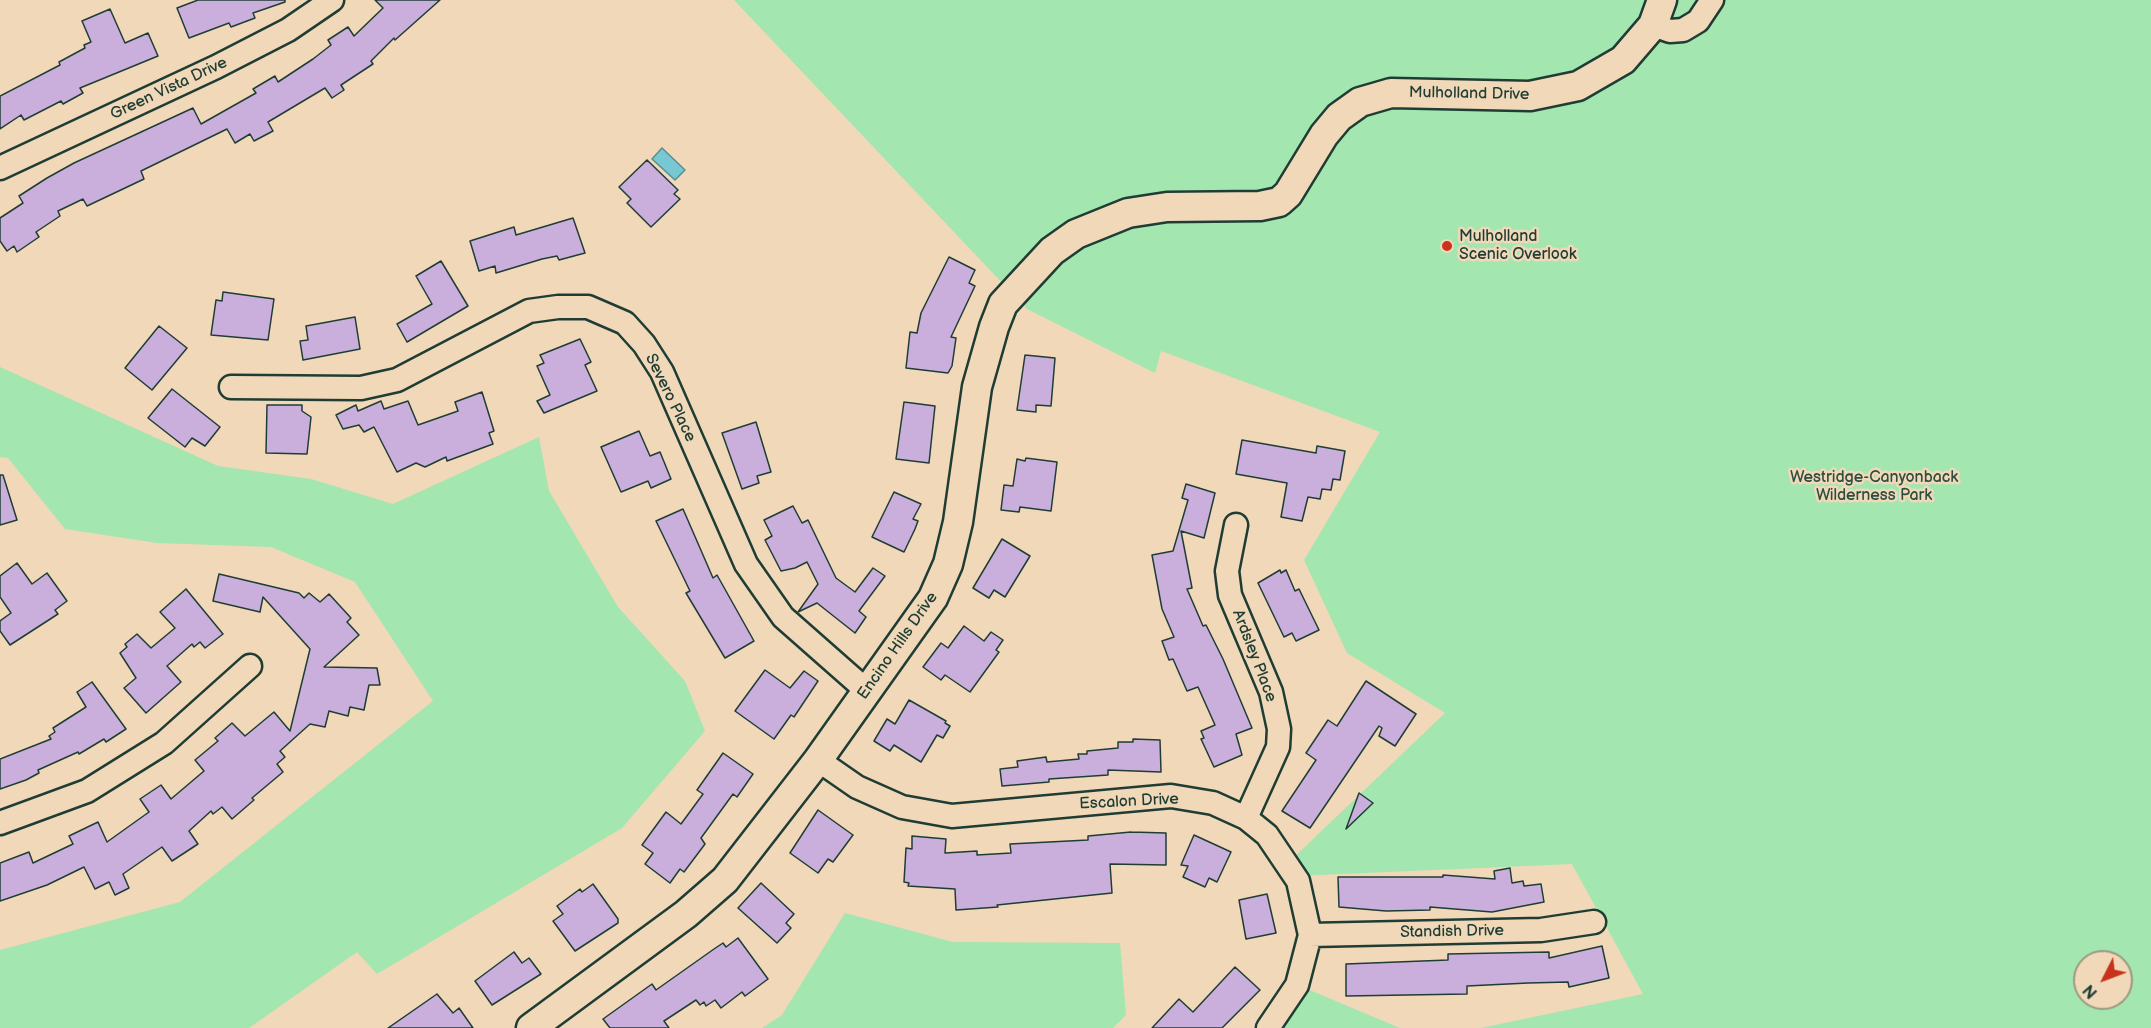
<!DOCTYPE html>
<style>
body{margin:0}
#map{position:relative;width:2151px;height:1028px;overflow:hidden;background:#f0d8b8;font-family:"Balsamiq Sans",sans-serif}
canvas{display:block}
.north{position:absolute;left:2073px;top:950px;width:60px;height:60px;box-sizing:border-box;background:#f0d8b8;border:2px solid #9c9a83;border-radius:50%;rotate:228deg;font-size:16px;font-weight:700;line-height:24px;text-align:center;color:#1f3d34}
.north::after{content:'';display:block;margin:auto;width:21px;height:27px;background:#c8321e;clip-path:polygon(50% 0,100% 100%,50% 72%,0 100%)}
</style>
<div id="map">
<canvas width="2151" height="1028"></canvas>
<div class="north">N</div>
</div>
<script>
const ctx = document.querySelector('canvas').getContext('2d');
ctx.lineJoin = 'round';
function fillPath(path, color) {
  ctx.fillStyle = color;
  ctx.fill(path, 'evenodd');
}
function toPath(rows) {
  const path = new Path2D();
  for (const r of rows) {
    path.moveTo(r[0], r[1]);
    for (let i = 2; i < r.length; i += 2) path.lineTo(r[i], r[i + 1]);
  }
  return path;
}
function strokePath(path, color, width, dash) {
  ctx.strokeStyle = color;
  ctx.lineWidth = width;
  ctx.lineCap = dash ? 'butt' : 'round';
  ctx.setLineDash(dash || []);
  ctx.stroke(path);
}
function drawText(font, color, halo, rows, align = 'center') {
  ctx.font = font + ' "Balsamiq Sans",sans-serif';
  ctx.lineWidth = 5;
  ctx.setLineDash([]);
  ctx.textBaseline = 'middle';
  ctx.strokeStyle = halo;
  ctx.fillStyle = color;
  for (const [text, x, y, turn = 0] of rows) {
    ctx.save();
    ctx.translate(x, y);
    ctx.rotate((+turn || 0) * Math.PI / 180);
    ctx.textAlign = isNaN(turn) ? turn : align;
    if (halo) ctx.strokeText(text, 0, 0);
    ctx.fillText(text, 0, 0);
    ctx.restore();
  }
}
fillPath(toPath([
 [734,0,2151,0,2151,1028,1481,1028,1643,994,1572,864,1296,876,1289,862,1445,713,1347,653,1304,560,1380,432,1161,351,1155,373,1027,309],
 [2085,962,2121,962,2121,998,2085,998],
 [0,367,218,466,311,479,393,504,539,437,549,491,618,607,685,681,705,731,622,828,377,974,357,952,249,1028,0,1028,0,950,180,902,433,701,355,582,271,547,157,543,65,529,8,458,0,457],
 [845,913,953,942,1120,943,1126,1015,1113,1028,762,1028,782,1015],
 [1300,986,1400,1028,1270,1028]
]), '#a3e6b0');
const water = toPath([
 [662,148,685,170,675,180,652,159,662,148]
]);
fillPath(water, '#78c8d4');
strokePath(water, '#549094', 1.5);
const building = toPath([
 [198,0,285,0,285,2,253,13,255,18,231,27,229,23,189,38,177,8,198,0],
 [375,0,440,0,395,40,394,38,371,61,373,64,341,85,344,90,332,98,325,88,268,122,273,131,254,141,250,134,235,143,227,129,141,171,144,179,87,206,83,199,58,211,60,216,36,232,39,237,17,252,14,246,7,251,0,241,0,218,23,203,19,196,47,178,74,163,193,108,201,124,256,93,253,89,275,76,278,82,313,59,331,45,328,40,348,27,354,36,383,8,375,0],
 [110,9,125,43,148,33,158,56,80,88,83,93,63,104,61,101,24,120,21,115,0,129,0,96,60,65,59,62,85,48,84,45,91,42,82,21,110,9],
 [647,160,678,190,674,194,680,199,651,227,627,203,631,199,619,187,647,160],
 [573,218,585,253,559,260,557,256,542,259,496,273,495,266,479,271,470,241,514,227,516,235,573,218],
 [949,257,975,270,969,283,975,286,951,337,956,338,952,366,948,373,906,368,910,332,917,333,921,313,949,257],
 [441,261,468,306,407,342,397,324,432,304,416,276,441,261],
 [223,292,274,299,268,340,211,335,216,300,222,301,223,292],
 [355,317,360,349,303,360,300,341,308,340,306,326,355,317],
 [159,326,187,348,152,390,125,368,159,326],
 [580,339,591,362,585,365,597,391,544,413,537,401,550,395,537,366,544,363,540,355,580,339],
 [1025,355,1055,358,1051,406,1036,405,1036,412,1017,410,1025,355],
 [172,389,220,427,205,446,192,438,185,447,148,418,172,389],
 [482,392,494,431,489,433,493,444,447,461,446,457,425,467,416,463,397,472,374,427,364,432,359,425,343,429,336,415,356,405,358,411,381,401,384,409,408,401,418,425,458,411,455,402,482,392],
 [904,402,935,406,929,463,896,459,904,402],
 [267,405,302,405,302,411,311,417,307,454,266,453,267,405],
 [756,422,771,472,757,476,759,483,742,489,722,433,756,422],
 [639,431,650,456,660,452,671,479,651,488,648,481,621,492,601,447,639,431],
 [1242,440,1316,453,1317,446,1345,451,1340,480,1333,479,1331,490,1322,489,1320,499,1308,497,1302,521,1281,517,1287,483,1236,474,1242,440],
 [1026,458,1057,462,1051,511,1020,507,1019,512,1001,510,1004,485,1013,486,1017,459,1025,461,1026,458],
 [0,475,3,475,17,520,0,525,0,475],
 [1186,484,1215,493,1204,538,1181,531,1192,588,1187,589,1203,626,1206,625,1223,659,1252,728,1236,734,1242,755,1214,767,1201,739,1204,738,1201,731,1215,725,1198,687,1187,691,1173,659,1169,660,1162,641,1174,637,1162,609,1152,555,1173,551,1188,500,1182,498,1186,484],
 [894,492,921,504,913,519,918,521,915,529,904,552,872,537,894,492],
 [793,506,802,523,808,520,836,578,855,592,873,568,885,576,859,611,866,617,855,633,817,603,798,612,818,584,807,562,795,568,781,571,765,540,772,536,764,520,793,506],
 [683,509,713,578,717,575,754,641,725,658,686,593,690,591,656,521,683,509],
 [1002,539,1030,556,1005,597,994,590,989,598,973,588,1002,539],
 [17,563,32,584,47,573,67,601,55,610,58,614,10,645,0,631,0,621,11,613,0,597,0,576,17,563],
 [1280,570,1281,573,1286,570,1295,591,1299,589,1319,630,1296,641,1292,633,1284,637,1258,583,1280,570],
 [219,574,299,593,304,598,309,593,320,602,329,594,351,618,347,622,359,635,324,667,377,668,380,685,369,685,364,710,350,707,348,716,329,711,325,727,310,724,280,751,285,757,277,764,283,772,252,798,254,800,232,819,222,807,213,814,211,811,189,831,198,844,172,861,162,847,123,874,129,888,115,895,109,882,95,889,84,867,47,885,0,901,0,863,29,852,33,863,73,844,69,836,98,822,107,842,149,812,140,799,161,785,171,799,204,771,195,760,218,741,215,738,232,723,245,736,274,712,290,731,310,649,263,597,260,612,213,601,219,574],
 [186,589,223,634,205,648,200,642,194,647,192,644,167,666,181,682,146,713,124,688,136,678,120,653,127,647,125,644,137,634,151,648,175,628,160,612,186,589],
 [964,626,984,641,991,632,1003,640,996,650,999,652,970,692,945,675,941,680,923,667,941,643,948,648,964,626],
 [765,670,790,688,804,671,818,681,794,717,791,715,774,739,735,711,765,670],
 [1366,681,1416,714,1395,746,1379,736,1382,728,1379,726,1310,828,1282,811,1316,760,1306,753,1328,720,1337,726,1366,681],
 [92,682,126,729,106,742,104,739,79,754,78,752,38,770,39,773,26,780,0,789,0,759,51,739,49,736,55,732,53,728,86,707,77,692,92,682],
 [909,700,946,721,945,723,950,726,943,738,937,735,921,762,894,745,890,751,874,741,887,719,895,724,909,700],
 [1133,739,1160,740,1161,772,1108,770,1108,775,1049,779,1049,782,1002,786,1000,769,1018,767,1017,761,1046,757,1047,762,1079,759,1078,754,1087,754,1087,751,1118,748,1118,742,1133,742,1133,739],
 [723,753,753,774,737,797,733,794,701,838,705,844,684,872,680,869,670,883,645,864,653,853,642,845,666,812,681,824,703,794,697,790,723,753],
 [1359,793,1373,803,1346,829,1359,793],
 [818,810,853,835,833,862,828,859,818,873,790,853,818,810],
 [1131,832,1166,833,1166,865,1110,864,1112,893,997,905,998,907,956,910,955,889,908,886,909,883,904,882,906,848,912,849,912,836,946,839,945,853,977,851,977,855,1011,853,1010,844,1088,840,1088,836,1131,832],
 [1194,835,1231,852,1217,882,1209,878,1205,887,1183,877,1188,866,1181,865,1194,835],
 [1510,868,1512,883,1523,881,1524,886,1541,884,1544,902,1492,912,1430,907,1430,910,1386,911,1339,907,1338,877,1443,877,1443,875,1495,879,1494,871,1510,868],
 [761,883,794,914,786,923,791,928,777,943,738,908,761,883],
 [593,884,618,919,618,923,575,951,553,921,563,914,557,906,580,889,582,892,593,884],
 [1267,894,1276,933,1246,939,1239,900,1267,894],
 [738,938,768,979,745,996,742,992,721,1008,715,1000,706,1006,704,1002,700,1005,696,1000,664,1021,669,1028,610,1028,603,1019,652,984,656,990,714,949,723,943,726,947,738,938],
 [1602,946,1609,978,1569,987,1568,982,1528,983,1467,986,1467,994,1346,996,1346,964,1448,960,1448,954,1549,952,1549,958,1602,946],
 [514,952,522,963,529,958,541,974,492,1005,475,981,514,952],
 [1235,967,1260,990,1222,1028,1152,1028,1179,999,1193,1012,1235,967],
 [437,994,453,1013,459,1008,473,1028,388,1028,437,994]
]);
fillPath(building, '#caafdd');
strokePath(building, '#1f3d34', 1.5);
const minor = toPath([
 [1653,25,1670,31,1683,30,1698,21,1712,0],
 [0,168,216,67,288,30,332,0],
 [231,387,361,388,397,380,529,311,558,307,588,307,625,323,644,344,662,372,746,564,783,617,867,691],
 [1236,525,1227,571,1230,595,1271,692,1279,729,1278,747,1246,818],
 [818,760,857,787,902,807,952,816,1171,796,1213,803,1246,818,1267,835,1298,881,1310,935,1297,985,1268,1028],
 [0,823,87,791,164,743,250,666],
 [1310,935,1541,930,1594,922]
]);
const major = toPath([
 [531,1028,686,914,725,880,818,760,933,598,948,564,958,522,977,387,994,327,1003,304,1052,251,1076,234,1128,213,1167,207,1260,206,1279,202,1288,194,1324,135,1339,117,1360,102,1391,93,1530,96,1578,86,1623,60,1653,25,1662,0]
]);
strokePath(minor, '#1f3d34', 27);
strokePath(major, '#1f3d34', 33);
strokePath(minor, '#f0d8b8', 22);
strokePath(major, '#f0d8b8', 28);
for (const [x, y, r, color] of [
 [1447,246,6,"#c8321e"]
]) {
  const dot = new Path2D();
  dot.arc(x, y, r, 0, 2 * Math.PI);
  ctx.fillStyle = color;
  ctx.fill(dot);
  strokePath(dot, '#f0d8b8', 2);
}
drawText('16px', '#1f3d34', '#f0d8b8', [
 ["Green Vista Drive",169,89,-25],
 ["Mulholland Drive",1469,94,1],
 ["Severo Place",670,398,64],
 ["Encino Hills Drive",898,646,-55],
 ["Ardsley Place",1254,656,69],
 ["Escalon Drive",1129,802,-3],
 ["Standish Drive",1452,932,-1]
]);
drawText('16px', '#1f3d34', '#f0d8b8', [
 ["Mulholland",1459,237],
 ["Scenic Overlook",1459,255]
], 'left');
drawText('16px', '#2c4e40', '#f0d8b8', [
 ["Westridge-Canyonback",1874,478],
 ["Wilderness Park",1874,496]
]);
</script>
